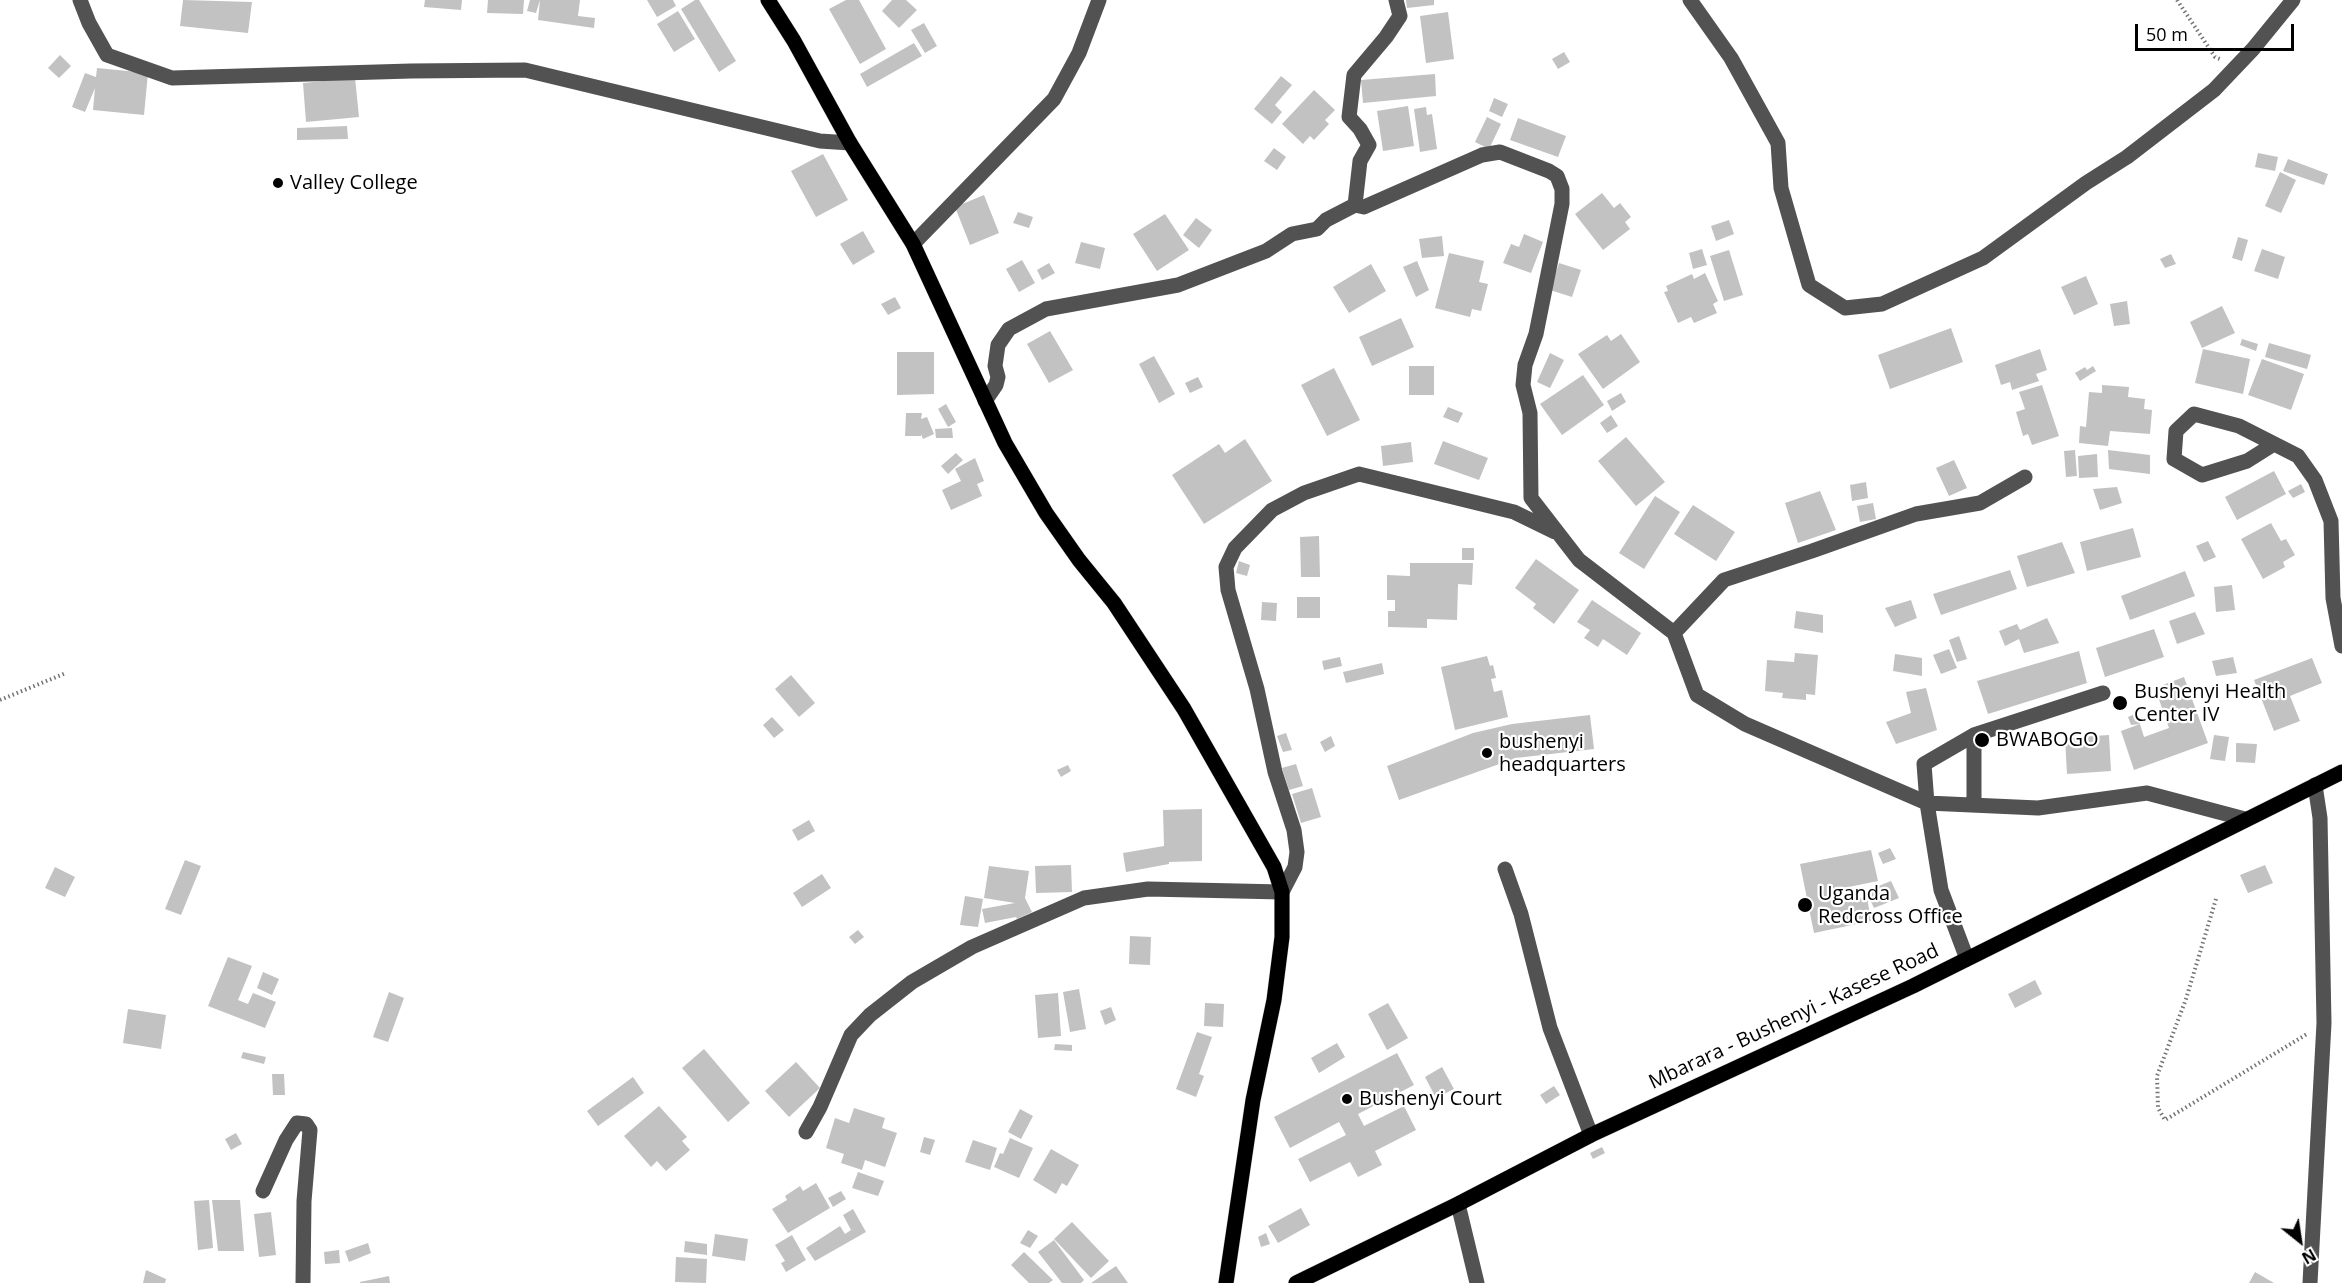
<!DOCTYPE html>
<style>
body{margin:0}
#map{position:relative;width:2342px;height:1283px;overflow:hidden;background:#fff;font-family:"Open Sans",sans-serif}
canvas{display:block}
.north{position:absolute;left:2270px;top:1211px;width:60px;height:60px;-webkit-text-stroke:4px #fff;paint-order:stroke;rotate:150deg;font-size:16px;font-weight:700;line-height:24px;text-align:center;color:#000}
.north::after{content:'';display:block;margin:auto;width:21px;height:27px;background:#000;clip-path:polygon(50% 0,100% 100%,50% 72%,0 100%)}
.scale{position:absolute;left:2135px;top:24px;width:159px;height:27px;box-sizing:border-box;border:3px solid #000;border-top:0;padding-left:8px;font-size:18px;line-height:21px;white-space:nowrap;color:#000;-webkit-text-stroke:4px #fff;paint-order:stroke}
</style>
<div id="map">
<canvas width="2342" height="1283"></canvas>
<div class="north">N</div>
<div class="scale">50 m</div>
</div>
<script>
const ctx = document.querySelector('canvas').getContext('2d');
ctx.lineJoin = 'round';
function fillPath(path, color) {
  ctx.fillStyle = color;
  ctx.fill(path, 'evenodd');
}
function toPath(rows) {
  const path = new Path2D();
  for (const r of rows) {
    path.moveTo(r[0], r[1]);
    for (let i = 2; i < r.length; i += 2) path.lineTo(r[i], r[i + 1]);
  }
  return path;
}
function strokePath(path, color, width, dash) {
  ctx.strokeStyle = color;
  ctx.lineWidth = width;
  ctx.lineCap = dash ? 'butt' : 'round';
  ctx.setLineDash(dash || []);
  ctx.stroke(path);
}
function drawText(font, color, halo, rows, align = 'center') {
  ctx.font = font + ' "Open Sans",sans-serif';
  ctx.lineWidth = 4.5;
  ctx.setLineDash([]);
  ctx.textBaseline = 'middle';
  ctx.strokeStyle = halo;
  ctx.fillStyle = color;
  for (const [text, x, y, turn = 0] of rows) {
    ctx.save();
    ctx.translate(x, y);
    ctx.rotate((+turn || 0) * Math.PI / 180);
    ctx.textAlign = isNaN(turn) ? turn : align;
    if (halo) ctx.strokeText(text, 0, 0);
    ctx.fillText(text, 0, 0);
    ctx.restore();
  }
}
fillPath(toPath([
 [183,0,252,2,248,33,180,26],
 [425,0,462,0,461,10,424,7],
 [488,0,524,0,523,14,487,13],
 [530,0,540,0,536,13,527,11],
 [540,0,580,0,578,16,595,18,594,28,538,20],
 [647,0,673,0,676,6,657,17],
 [695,0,699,0,736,61,719,72,681,9],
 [846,0,859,0,886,49,860,64,829,9],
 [892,0,906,0,917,10,899,28,882,11],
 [1406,0,1434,0,1434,5,1407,8],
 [678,11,695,39,674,52,657,24],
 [1448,12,1454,59,1426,63,1420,16],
 [924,23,937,46,925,53,911,30],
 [914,43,922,56,867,87,860,74],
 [1564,52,1570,62,1558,69,1552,59],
 [60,55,71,66,59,78,48,68],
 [97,68,148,73,144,115,93,110,95,88,85,112,72,107,85,73,96,77],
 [1435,74,1436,96,1363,103,1361,80],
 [1281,76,1292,85,1275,105,1282,112,1272,124,1254,109],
 [355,78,359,117,306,122,303,83],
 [1314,90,1335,110,1325,120,1329,124,1314,140,1310,136,1303,144,1282,124],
 [1494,98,1508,104,1502,117,1489,111],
 [1408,106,1414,146,1383,151,1377,111],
 [1426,107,1427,115,1432,114,1437,149,1420,152,1414,109],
 [1487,117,1501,124,1489,149,1475,142],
 [1518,118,1566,136,1558,157,1510,140],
 [347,126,348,139,297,140,297,128],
 [1274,148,1286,157,1277,170,1264,161],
 [2258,153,2278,157,2275,171,2255,167],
 [823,154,848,200,816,217,791,171],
 [2288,159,2328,174,2324,185,2283,171],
 [2280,172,2296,180,2281,213,2265,206],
 [1602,193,1614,208,1620,203,1631,217,1625,222,1630,229,1603,250,1575,214],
 [984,195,999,233,970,245,955,207],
 [1018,212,1033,217,1029,228,1013,223],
 [1165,214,1189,250,1157,271,1133,234],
 [1196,218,1212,230,1199,248,1183,235],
 [1729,220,1734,234,1716,241,1711,226],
 [863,231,875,252,853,265,840,244],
 [1524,234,1543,242,1531,273,1503,263,1511,244,1519,247],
 [1442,236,1444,256,1422,258,1419,239],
 [2238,237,2248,240,2242,261,2232,258],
 [1081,242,1105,248,1100,269,1075,263],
 [1702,249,1707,265,1693,269,1689,253],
 [2262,249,2285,257,2278,279,2254,271],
 [1729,250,1743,295,1724,301,1710,256],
 [1449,253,1484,261,1479,282,1488,284,1481,311,1472,309,1470,317,1435,308],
 [2171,254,2176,264,2165,268,2160,259],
 [1022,260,1035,283,1019,292,1006,269],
 [1417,261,1429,290,1416,297,1403,267],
 [1049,263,1055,273,1042,280,1037,270],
 [1559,263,1581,270,1572,297,1550,290],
 [1371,264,1386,291,1349,313,1333,287],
 [1705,273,1718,301,1713,304,1717,313,1694,323,1691,317,1678,323,1664,292,1668,291,1666,286,1692,274,1694,279],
 [2086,276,2098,304,2074,315,2061,287],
 [895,297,901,308,888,315,881,304],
 [2127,301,2130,324,2114,326,2110,304],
 [2222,306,2235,333,2202,348,2190,322],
 [1401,318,1414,347,1372,366,1359,337],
 [1951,328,1963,362,1890,389,1878,355],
 [1050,331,1073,370,1049,383,1027,344],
 [1621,334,1640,362,1603,389,1578,354,1607,335,1611,341],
 [2242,339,2258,344,2256,351,2240,345],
 [2269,343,2311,355,2307,369,2265,357],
 [2040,349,2047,370,2036,374,2039,381,2012,390,2010,382,2001,385,1995,365],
 [2203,349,2250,359,2243,394,2195,383],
 [897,352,934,352,934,394,897,395],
 [1550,353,1564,360,1550,388,1537,382],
 [1154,356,1175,394,1159,403,1139,364],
 [2262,359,2304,374,2291,410,2248,395],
 [1409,366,1434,366,1434,395,1409,395],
 [2093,366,2096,371,2080,381,2075,373,2085,367,2087,370],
 [1334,368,1360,420,1327,436,1301,385],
 [1583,375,1604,405,1562,435,1540,404],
 [1198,377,1203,387,1190,393,1185,383],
 [2042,385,2059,436,2032,445,2028,434,2023,436,2016,412,2025,409,2019,392],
 [2102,385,2129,387,2128,397,2145,399,2144,409,2152,410,2150,434,2110,431,2108,446,2079,443,2080,426,2086,427,2089,392,2102,393],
 [1621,393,1626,402,1612,411,1607,401],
 [946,404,956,422,948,427,938,409],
 [1448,407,1463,413,1458,423,1443,417],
 [906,413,922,413,921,419,927,417,934,434,923,439,921,434,921,436,905,436],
 [1611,415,1618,426,1607,433,1600,423],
 [952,428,953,438,936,438,935,429],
 [1626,437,1665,482,1636,506,1598,461],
 [1245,439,1272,481,1204,524,1172,475,1219,444,1225,453],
 [1443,441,1488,458,1479,480,1434,464],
 [1411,442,1413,462,1383,466,1381,446],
 [2075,450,2077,476,2066,477,2064,451],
 [2108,450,2150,455,2150,474,2109,469],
 [956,453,963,460,948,474,941,466],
 [2097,454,2098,477,2079,478,2078,456],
 [975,458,984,481,977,484,982,496,951,510,942,490,961,481,955,469],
 [1954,460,1967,488,1949,496,1936,468],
 [2274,471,2286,494,2237,520,2225,497],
 [1866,482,1868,498,1852,501,1850,485],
 [2301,484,2305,492,2293,498,2288,491],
 [2117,487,2122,503,2100,510,2093,489],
 [1820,491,1836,530,1798,543,1785,503],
 [1655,496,1680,512,1644,569,1619,553],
 [1873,503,1876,519,1860,522,1857,506],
 [1693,505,1735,532,1716,561,1674,534],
 [2271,523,2281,541,2286,539,2295,555,2283,562,2285,567,2263,579,2241,539],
 [2133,528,2141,557,2087,571,2080,542],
 [1319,536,1320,577,1301,577,1300,537],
 [2208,541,2216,557,2204,562,2196,546],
 [2062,542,2075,573,2027,587,2017,556],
 [1462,548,1474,548,1474,560,1462,560],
 [1536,559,1579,590,1554,624,1533,608,1536,604,1515,588],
 [1239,561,1250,565,1247,576,1236,573],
 [1410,563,1473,563,1472,585,1458,584,1457,620,1427,619,1427,628,1388,627,1388,611,1395,611,1395,600,1387,600,1387,575,1410,576],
 [2010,570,2017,589,1941,615,1933,594],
 [2185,571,2195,596,2130,620,2121,596],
 [2232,585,2235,610,2216,612,2214,587],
 [1297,597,1320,597,1320,618,1297,618],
 [1592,600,1641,633,1627,655,1603,639,1598,647,1584,638,1590,630,1577,622],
 [1911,600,1917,618,1895,627,1885,608],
 [1262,602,1277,603,1276,621,1261,620],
 [1796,611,1823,615,1823,633,1794,628],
 [2195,612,2205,634,2177,644,2169,621],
 [2047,618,2059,643,2024,653,2019,639,2005,646,1999,631,2017,624,2020,630],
 [2154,629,2164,657,2105,677,2096,648],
 [1959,636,1967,659,1957,662,1949,640],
 [1949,649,1957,668,1941,674,1933,655],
 [2079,651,2087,683,1988,714,1977,681],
 [1795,653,1818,655,1815,695,1806,694,1806,700,1782,698,1783,693,1765,691,1767,660,1794,662],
 [1895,654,1922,658,1922,676,1893,671],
 [1487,656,1490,666,1493,665,1496,678,1491,679,1494,692,1502,690,1508,717,1455,730,1441,667],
 [1340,657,1342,666,1324,670,1322,661],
 [2233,657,2237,673,2216,676,2212,661],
 [2312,658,2322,683,2290,696,2300,721,2274,731,2254,680],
 [1382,663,1384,674,1346,683,1343,672],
 [791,675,815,703,799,717,775,689],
 [2184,677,2208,743,2134,770,2121,731,2140,724,2144,737,2169,728,2155,688],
 [1926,688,1937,730,1896,744,1886,722,1911,713,1906,692],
 [2137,713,2140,724,2131,725,2128,717],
 [1590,715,1594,749,1516,758,1399,800,1387,766,1473,733,1512,724],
 [772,717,784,730,774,738,763,725],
 [1286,733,1292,750,1283,752,1277,736],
 [2109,735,2111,771,2067,774,2065,738],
 [2214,735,2229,737,2225,761,2210,759],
 [1331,736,1335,746,1325,752,1320,742],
 [2236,743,2257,744,2255,763,2236,762],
 [1296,764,1303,786,1289,790,1282,768],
 [1068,765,1071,771,1061,777,1057,770],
 [1312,788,1321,817,1301,823,1292,794],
 [1202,809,1202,861,1169,862,1169,864,1126,872,1123,853,1164,846,1163,810],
 [809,820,815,831,798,841,792,830],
 [1890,848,1896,859,1883,864,1878,853],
 [1871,850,1878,881,1839,889,1842,902,1867,897,1871,921,1814,933,1800,864],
 [185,860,201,866,181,915,165,909],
 [1071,865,1072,892,1036,893,1035,866],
 [2265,865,2273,883,2248,893,2240,875],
 [989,866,1029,871,1025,898,1032,912,1017,919,1016,917,985,923,982,909,1015,903,984,898],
 [55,867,75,877,65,897,45,888],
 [822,874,831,888,802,907,793,893],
 [1891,881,1899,898,1874,908,1866,891],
 [965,896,983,899,978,927,960,925],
 [858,930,864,937,855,944,849,937],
 [1130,936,1151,937,1150,965,1129,964],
 [228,957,252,966,238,1000,248,1004,253,993,276,1002,265,1028,208,1006],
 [263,972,279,979,272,995,257,988],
 [2035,980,2042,994,2015,1008,2008,994],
 [1079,989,1086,1029,1070,1032,1063,992],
 [389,992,404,998,388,1042,373,1037],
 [1058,993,1061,1036,1038,1038,1035,995],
 [1205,1003,1224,1004,1223,1027,1204,1026],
 [1388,1003,1408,1038,1387,1050,1368,1014],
 [1111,1007,1116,1020,1105,1025,1100,1011],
 [128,1009,166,1015,161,1049,123,1043],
 [1197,1032,1212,1037,1199,1074,1204,1076,1196,1097,1176,1089],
 [1337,1043,1345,1057,1319,1073,1311,1058],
 [1055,1044,1072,1045,1072,1051,1054,1050],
 [704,1049,750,1103,728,1122,682,1068],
 [243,1052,266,1057,264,1064,241,1058],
 [1397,1053,1414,1085,1358,1114,1364,1126,1404,1106,1416,1130,1375,1151,1382,1165,1358,1177,1350,1162,1310,1182,1298,1159,1346,1135,1339,1122,1290,1148,1274,1117],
 [796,1062,820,1088,789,1117,765,1091],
 [1442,1067,1454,1089,1436,1098,1425,1077],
 [272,1074,284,1074,285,1095,273,1095],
 [633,1077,644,1093,598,1126,587,1111],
 [1554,1086,1560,1095,1546,1104,1540,1095],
 [659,1106,687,1137,682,1141,690,1150,666,1171,657,1161,651,1167,624,1136],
 [854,1108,885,1118,882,1128,897,1133,885,1167,865,1160,862,1170,841,1163,844,1154,826,1148,835,1118,849,1123],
 [1020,1109,1033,1116,1021,1139,1008,1132],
 [236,1133,242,1144,231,1150,225,1139],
 [924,1137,935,1140,930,1155,920,1152],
 [1010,1138,1033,1148,1019,1178,994,1167,1000,1153,1003,1154],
 [973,1140,997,1148,990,1170,965,1162],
 [1602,1147,1605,1153,1593,1159,1590,1153],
 [1051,1149,1079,1165,1067,1186,1062,1183,1056,1194,1033,1180],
 [858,1172,884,1181,878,1196,852,1188],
 [816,1183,830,1208,788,1233,772,1209,787,1200,785,1196,800,1186,803,1191],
 [841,1191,846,1199,833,1207,828,1198],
 [209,1200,213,1248,198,1250,194,1201],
 [212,1200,240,1200,244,1251,218,1251],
 [1301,1208,1310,1225,1278,1243,1268,1226],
 [853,1209,866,1232,815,1261,806,1248,840,1226,845,1234,851,1230,843,1215],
 [271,1212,276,1255,259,1257,254,1214],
 [1072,1222,1109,1261,1091,1278,1054,1239],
 [1028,1230,1038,1236,1030,1248,1020,1243],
 [1266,1233,1270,1244,1261,1247,1258,1237],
 [715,1234,748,1239,745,1261,712,1256],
 [792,1235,806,1260,786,1272,781,1263,785,1261,775,1245],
 [1054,1240,1084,1280,1081,1283,1062,1283,1038,1252],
 [685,1241,707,1244,707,1255,684,1252],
 [368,1243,371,1253,349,1262,345,1251],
 [339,1250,340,1263,325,1264,324,1252],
 [1024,1252,1053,1280,1049,1283,1029,1283,1011,1265],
 [676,1257,707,1259,706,1283,675,1282],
 [1116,1266,1128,1283,1091,1283],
 [146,1270,166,1279,165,1283,143,1283],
 [2255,1272,2274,1283,2249,1283],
 [389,1276,390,1283,360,1283,360,1282]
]), '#c2c2c2');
const major = toPath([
 [768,0,794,41,850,143,913,244,1005,443,1046,513,1079,560,1114,603,1184,709,1274,867,1282,892,1282,937,1274,1000,1253,1100,1226,1283],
 [1296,1283,1458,1204,1591,1135,1913,986,2342,772]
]);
strokePath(major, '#dbdbdb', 16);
strokePath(toPath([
 [2177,0,2215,57,2220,59],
 [0,700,66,673],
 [2216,899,2186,999,2157,1076,2158,1108,2165,1120,2307,1034]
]), '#747474', 4, [1.5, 3]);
strokePath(toPath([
 [80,0,89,23,107,55,172,78,411,71,525,70,820,141,850,143],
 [1690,0,1731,58,1778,143,1781,188,1809,285,1845,308,1882,304,1983,258,2086,183,2127,157,2214,90,2253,49,2293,0],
 [1355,205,1360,161,1369,145,1360,129,1349,117,1354,75,1386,37,1400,16,1396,0],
 [913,244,1054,99,1079,53,1099,0],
 [985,401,996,385,998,377,995,366,998,345,1009,329,1046,309,1178,285,1266,251,1292,234,1317,229,1326,220,1355,205,1364,207,1482,155,1500,152,1549,171,1557,176,1562,189,1562,204,1536,334,1525,365,1523,385,1530,413,1531,498,1579,560,1674,633,1697,695,1745,724,1927,803,2038,808,2147,793,2245,819],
 [2274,444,2247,461,2202,475,2174,459,2176,431,2194,414,2239,426,2298,456,2315,480,2331,521,2333,598,2342,646],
 [1674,633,1724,580,1812,551,1916,514,1980,503,2025,477],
 [1974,735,1974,805],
 [1505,869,1521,914,1550,1028,1591,1135],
 [1967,959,1941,890,1927,803,1924,764,1974,735,2103,693],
 [806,1132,820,1107,851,1035,870,1015,912,982,972,947,1084,898,1148,889,1282,892,1295,867,1297,852,1294,830,1275,772,1257,689,1228,590,1226,567,1235,548,1272,510,1304,493,1359,474,1514,512,1555,532],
 [263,1191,286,1140,297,1123,306,1124,310,1130,304,1201,303,1283],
 [1458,1204,1477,1283],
 [2310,1283,2324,1023,2320,818,2315,785]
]), '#525252', 15);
strokePath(major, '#000', 15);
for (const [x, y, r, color] of [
 [278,183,6,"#000"],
 [2120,703,8,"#000"],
 [1982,740,8,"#000"],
 [1487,753,6,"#000"],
 [1805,905,8,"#000"],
 [1347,1099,6,"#000"]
]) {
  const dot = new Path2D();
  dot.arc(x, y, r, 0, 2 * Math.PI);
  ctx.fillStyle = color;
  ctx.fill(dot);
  strokePath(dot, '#fff', 2);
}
drawText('20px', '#000', '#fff', [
 ["Valley College",290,183],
 ["Bushenyi Health",2134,692],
 ["Center IV",2134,715],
 ["BWABOGO",1996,740],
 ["bushenyi",1499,742],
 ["headquarters",1499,765],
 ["Uganda",1818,894],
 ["Redcross Office",1818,917],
 ["Bushenyi Court",1359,1099]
], 'left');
drawText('20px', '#000', '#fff', [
 ["Mbarara - Bushenyi - Kasese Road",1794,1017,-25]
]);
</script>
